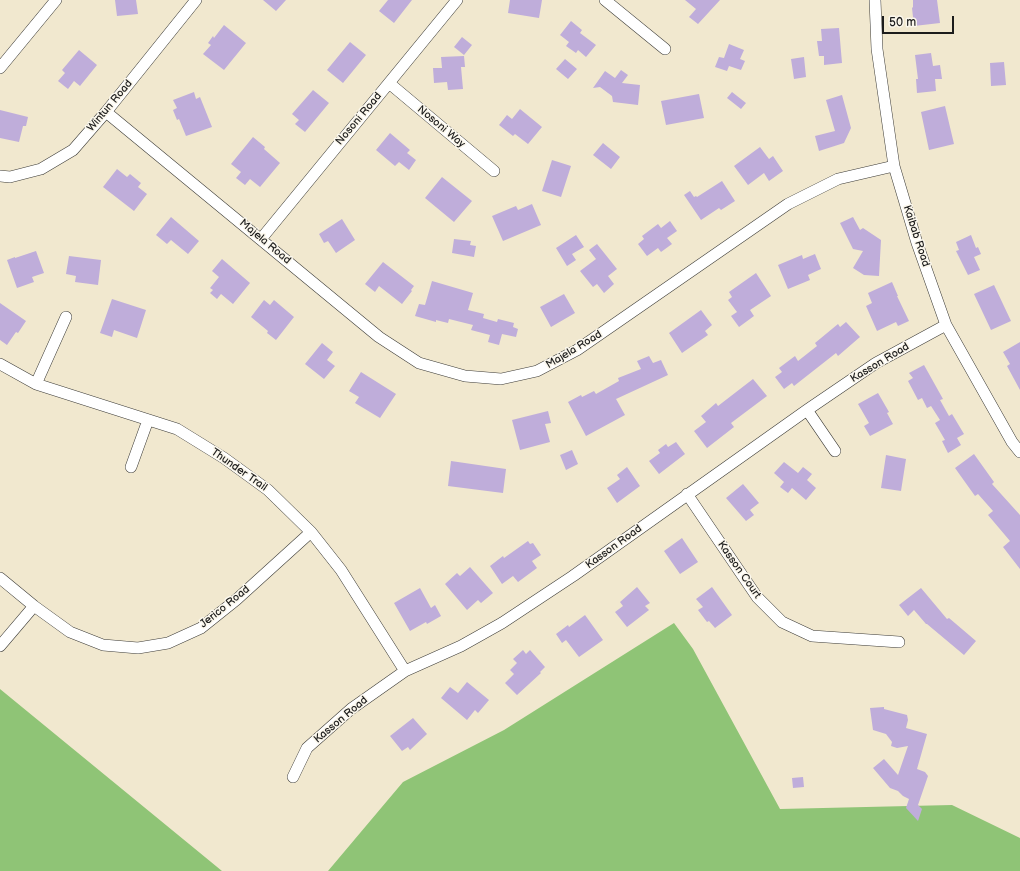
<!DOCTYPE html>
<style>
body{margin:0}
#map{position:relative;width:1020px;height:871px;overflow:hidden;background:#f1e8cf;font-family:"Balsamiq Sans",sans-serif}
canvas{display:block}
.scale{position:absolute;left:882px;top:16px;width:72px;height:18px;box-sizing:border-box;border:2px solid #1c1c1c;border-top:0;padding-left:5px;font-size:12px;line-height:14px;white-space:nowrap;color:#1c1c1c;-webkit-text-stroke:3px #fbf7ec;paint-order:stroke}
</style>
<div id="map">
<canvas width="1020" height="871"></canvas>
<div class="scale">50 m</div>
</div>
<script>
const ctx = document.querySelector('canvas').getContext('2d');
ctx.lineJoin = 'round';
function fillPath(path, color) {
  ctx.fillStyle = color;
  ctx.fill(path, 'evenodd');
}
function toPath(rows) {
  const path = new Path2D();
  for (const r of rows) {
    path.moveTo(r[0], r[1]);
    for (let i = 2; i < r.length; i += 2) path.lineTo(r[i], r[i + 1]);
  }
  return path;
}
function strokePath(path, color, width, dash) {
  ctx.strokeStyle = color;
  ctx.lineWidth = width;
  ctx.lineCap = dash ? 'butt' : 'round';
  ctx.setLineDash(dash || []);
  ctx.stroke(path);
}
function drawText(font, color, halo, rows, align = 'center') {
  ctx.font = font + ' "Balsamiq Sans",sans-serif';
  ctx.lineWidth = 3;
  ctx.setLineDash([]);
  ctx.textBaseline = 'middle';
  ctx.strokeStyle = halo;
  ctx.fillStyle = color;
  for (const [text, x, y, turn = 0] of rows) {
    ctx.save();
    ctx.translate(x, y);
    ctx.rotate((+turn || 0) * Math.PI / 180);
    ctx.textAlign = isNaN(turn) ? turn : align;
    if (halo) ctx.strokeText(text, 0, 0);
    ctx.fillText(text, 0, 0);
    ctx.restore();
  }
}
fillPath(toPath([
 [674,623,693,649,780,809,952,805,1020,838,1020,871,328,871,403,782,504,730],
 [0,689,222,871,0,871]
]), '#8fc476');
fillPath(toPath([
 [115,0,136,0,138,14,117,16],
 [263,0,286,0,276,11],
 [388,0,412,0,394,23,379,11],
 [510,0,542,0,539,18,508,13],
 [685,0,720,0,698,24,689,17,696,9],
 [913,0,937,0,940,23,914,26,912,8,913,7],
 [571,21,582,30,580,33,596,45,586,57,578,50,576,53,566,46,569,42,560,35],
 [224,25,246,43,224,70,203,54,211,45,208,43,213,36,214,38],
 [839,28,842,63,824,65,824,56,819,56,817,41,822,41,821,29],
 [462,37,472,45,464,55,454,47],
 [350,42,366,55,343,83,327,70],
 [729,44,744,50,740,59,745,61,741,70,729,66,727,71,715,67,719,57,724,58],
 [79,50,97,65,80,86,74,81,68,89,58,81,65,73,62,70],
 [931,53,933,66,940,65,942,79,935,79,936,91,917,93,916,79,918,79,915,55],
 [464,56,465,67,461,67,463,89,448,90,447,82,434,83,433,68,442,68,441,57],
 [804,57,806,77,794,79,791,59],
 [565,59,577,69,568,79,556,69],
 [1004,62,1006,85,991,86,990,63],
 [621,70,628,75,622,83,640,85,638,105,613,102,612,96,600,87,593,88,605,71,615,78],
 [313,90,329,103,305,132,295,124,299,120,292,114],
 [194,92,196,99,200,97,212,127,186,136,179,119,177,120,173,110,177,108,173,100],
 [732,92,746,103,741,109,727,98],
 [699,94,704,118,666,125,661,101],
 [842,95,851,128,844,143,819,151,815,136,835,131,826,100],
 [945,106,954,144,929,150,921,112],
 [520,109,542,127,528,144,515,134,513,136,499,125,507,115,512,119],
 [0,110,28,117,26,126,23,126,19,142,0,138],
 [390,133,410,150,407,153,416,160,409,170,399,162,395,166,376,150],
 [253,137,265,147,264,149,280,163,260,187,250,179,245,185,236,178,241,172,231,164],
 [603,143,620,157,611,169,593,155],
 [760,147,769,159,773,156,783,171,769,181,764,173,748,185,734,166],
 [552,160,571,166,561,197,542,191],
 [117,169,127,177,130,174,141,183,138,187,147,194,134,211,103,187],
 [442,177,472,201,454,222,425,198],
 [722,181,735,201,721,210,719,208,701,220,684,195,690,191,694,197,696,196,697,197],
 [532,204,541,225,503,241,492,216,516,206,518,210],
 [171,217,199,241,188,254,171,240,167,244,156,235],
 [853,217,860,230,863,228,881,240,879,276,864,275,853,268,863,251,853,249,840,223],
 [342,219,355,240,336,253,328,241,324,243,319,234],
 [670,221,677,231,667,238,672,244,661,252,658,248,647,256,638,244,644,239,642,236,658,224,661,228],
 [576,235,584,247,572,254,576,260,567,266,556,248],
 [971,235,976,248,978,247,981,254,974,257,980,270,968,275,956,251,959,250,956,242],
 [454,239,471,241,470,245,476,246,474,257,452,253],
 [597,244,617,269,608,276,614,284,604,293,597,284,593,287,580,271,596,259,589,250],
 [36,251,44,273,32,277,34,282,17,288,7,260,15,257,15,258],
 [815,254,821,269,808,275,810,280,788,289,778,265,802,255,803,259],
 [69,256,101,260,98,285,75,282,76,276,66,274],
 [222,259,250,283,233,304,221,294,217,299,210,293,213,290,210,288,219,277,212,271],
 [383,262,414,286,411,290,412,291,402,304,379,286,375,292,365,284],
 [756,273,771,296,750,310,754,316,739,327,731,316,737,312,728,300,732,297,729,292],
 [432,281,473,293,468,310,484,314,483,318,497,322,498,319,514,323,513,327,518,329,516,337,502,334,499,345,488,342,490,335,471,330,473,325,449,319,448,323,436,320,436,322,415,316,419,304,425,305],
 [892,282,898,296,897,296,909,321,898,326,896,322,877,331,866,306,872,303,868,293],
 [994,285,1011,321,991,330,974,294],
 [564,294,575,313,551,327,540,307],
 [112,299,146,310,137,338,114,330,112,337,100,333],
 [264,300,270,305,274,300,294,317,276,340,267,333,268,331,251,317],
 [0,303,26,321,18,333,16,332,7,345,0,340],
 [701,310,712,325,705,331,708,335,682,353,669,333],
 [846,322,860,337,838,356,836,353,794,386,792,383,784,389,775,377,782,372,779,368,795,356,798,361,817,346,815,343,838,324,840,327],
 [1020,342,1020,390,1007,366,1010,364,1003,352],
 [322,343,333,352,327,360,335,366,324,379,305,364],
 [649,356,653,363,661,360,668,375,616,399,625,415,586,436,568,402,581,395,582,397,594,391,596,394,619,381,618,378,641,369,637,361],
 [924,365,943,399,940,400,949,416,952,414,964,434,957,438,961,445,948,453,942,441,945,440,935,423,940,420,931,406,927,408,922,398,918,400,908,381,913,378,909,373],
 [361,372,396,394,380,418,355,403,359,397,349,391],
 [753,379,767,396,731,423,734,427,707,448,694,431,706,422,701,416,716,403,718,406],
 [878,393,889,412,887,413,893,424,870,436,864,426,869,423,858,404],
 [548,411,551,423,545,424,550,442,520,450,512,420],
 [676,442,685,454,659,474,649,461,660,453,658,450,666,444,668,447],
 [572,450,578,464,566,470,560,455],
 [974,454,994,482,992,484,1020,515,1020,569,1003,547,1010,541,988,515,993,511,978,494,975,496,955,468],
 [886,455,906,459,901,491,881,488],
 [451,461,506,469,503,493,448,486],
 [784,462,798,473,803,467,812,474,807,480,816,488,806,500,792,488,788,493,780,487,784,482,774,473],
 [627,467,640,486,617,503,607,488,620,479,617,475],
 [743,484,759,503,750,510,754,515,746,521,726,498],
 [682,538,698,562,680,574,664,551],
 [528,541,530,544,533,543,541,555,532,561,537,568,518,582,513,576,502,584,490,566,503,556,504,558],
 [470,567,493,593,481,603,478,600,467,610,445,584,457,573,460,576],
 [637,587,650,603,645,606,649,610,627,627,615,612,623,606,620,602],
 [712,587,732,615,715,628,709,621,707,622,698,610,703,607,696,599],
 [420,588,431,608,435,605,441,616,427,624,426,622,410,631,394,603],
 [921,588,947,619,949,618,976,641,964,655,927,624,926,624,914,610,908,616,899,605],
 [585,615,603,640,579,657,566,640,562,643,556,634,568,625,569,627],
 [523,650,526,654,530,650,545,667,540,672,541,673,517,695,505,683,514,674,510,670,517,663,513,659],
 [467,682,489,700,478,713,475,710,467,720,441,698,450,687,458,693],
 [884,707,884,709,907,715,908,720,906,728,927,734,917,769,925,772,928,776,918,805,922,809,918,821,906,808,909,799,903,796,898,791,890,788,873,768,884,759,898,775,908,746,897,748,891,746,892,742,886,734,873,730,870,708],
 [413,718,427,734,410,750,408,747,402,751,390,736],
 [803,777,804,787,793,788,792,778]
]), '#bfadda');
const minor = toPath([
 [605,0,665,49],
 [875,0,877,49,894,166,917,243,946,325,1012,442,1020,452],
 [0,68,56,0],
 [389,83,494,171],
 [106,112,379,337,419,363,465,376,501,379,537,371,577,350,788,204,838,179,894,166],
 [0,176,10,177,41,169,73,150,106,112,196,0],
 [261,239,457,0],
 [0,364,36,384,177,429,224,458,268,490,311,532,341,570,405,671],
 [36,384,66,317],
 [807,410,835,451],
 [131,467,148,420],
 [687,494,757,597,782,622,812,636,899,642],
 [0,578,34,606,70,632,103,645,138,648,168,643,201,628,236,600,311,532],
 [0,646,34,606],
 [293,777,307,748,351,709,405,671,461,646,502,623,573,576,807,410,876,363,946,325]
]);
strokePath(minor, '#3c3b37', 12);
strokePath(minor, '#fff', 11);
drawText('11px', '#1c1c1c', '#fbf7ec', [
 ["Wintun Road",110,106,-50],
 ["Nosoni Road",359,119,-50],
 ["Nosoni Way",441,127,40],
 ["Kaibab Road",916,236,72],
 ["Majela Road",265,242,40],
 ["Majela Road",574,350,-31],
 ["Kasson Road",880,363,-31],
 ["Thunder Trail",239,470,35],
 ["Kasson Road",614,547,-36],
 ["Kasson Court",739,570,55],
 ["Jerico Road",225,607,-39],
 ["Kasson Road",341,720,-40]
]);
</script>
